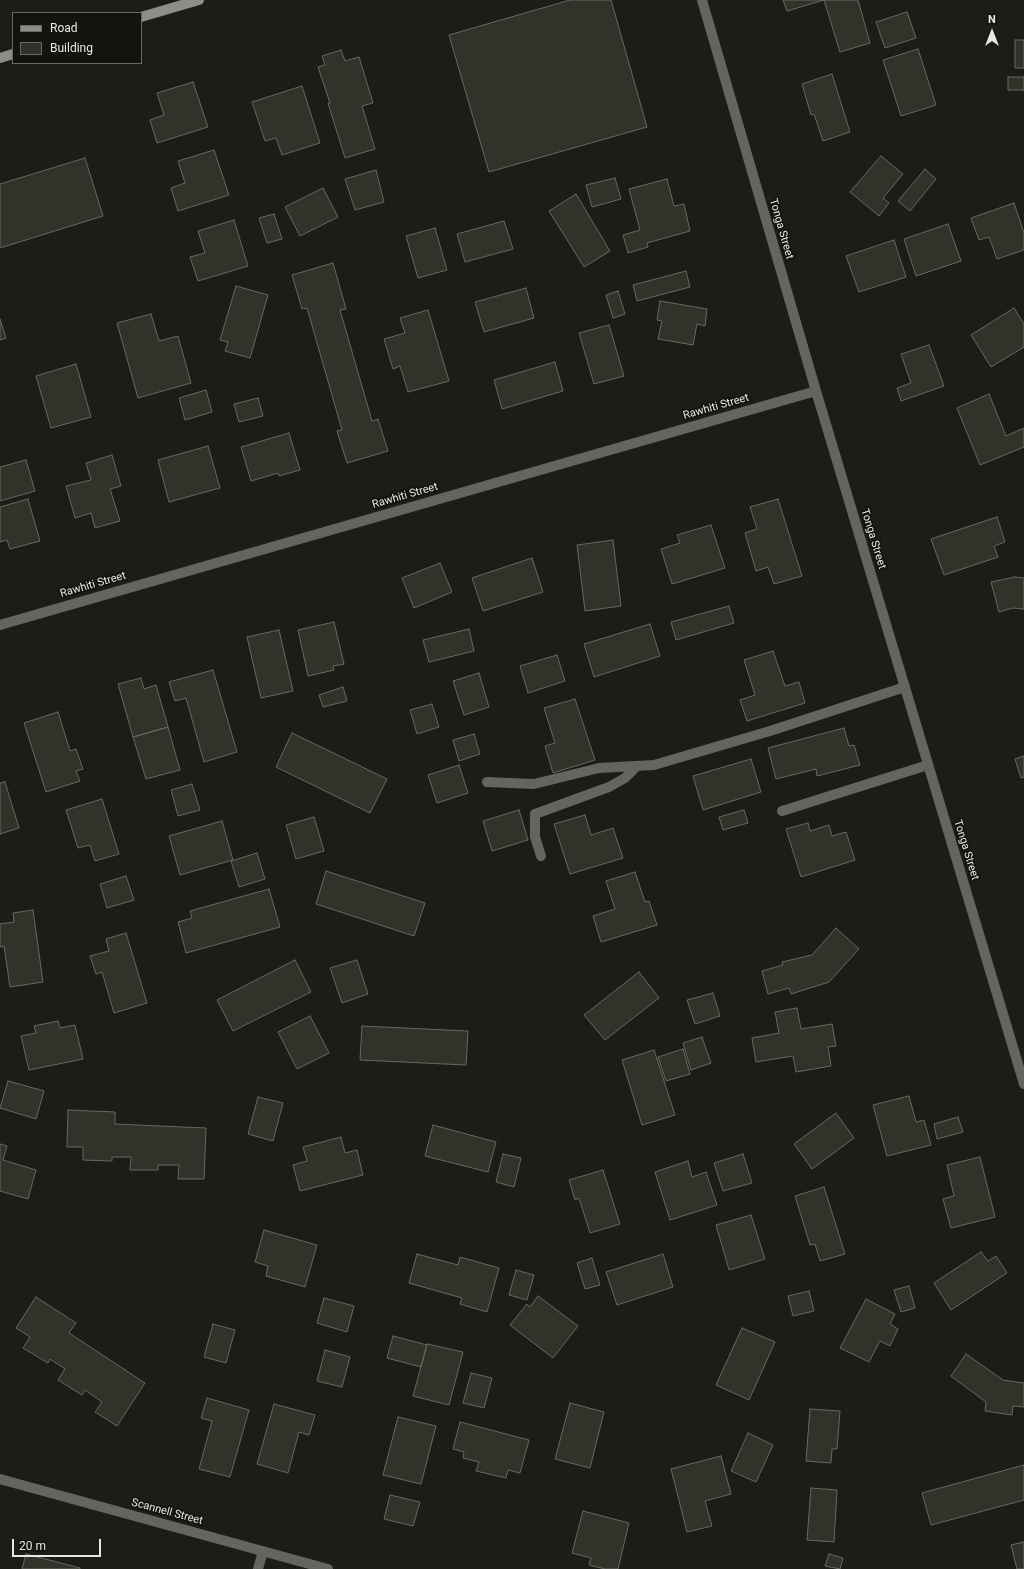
<!DOCTYPE html>
<style>
body{margin:0}
#map{position:relative;width:1024px;height:1569px;overflow:hidden;background:#1d1c16;font-family:Roboto,sans-serif}
canvas{display:block}
.legend{position:absolute;left:12px;top:12px;width:130px;height:52px;box-sizing:border-box;background:#14130d;border:1px solid #696863;margin:0;padding:5px 7px;list-style:none;font-size:12px;color:#e9e8e4}
.legend li{display:flex;align-items:center;gap:8px;height:20px}
.legend b{width:20px;border:1px solid #696863}
.north{position:absolute;left:972px;top:12px;width:40px;height:40px;-webkit-text-stroke:3px #14130d;paint-order:stroke;rotate:0deg;font-size:11px;font-weight:700;line-height:16px;text-align:center;color:#e9e8e4}
.north::after{content:'';display:block;margin:auto;width:14px;height:18px;background:#e9e8e4;clip-path:polygon(50% 0,100% 100%,50% 72%,0 100%)}
.scale{position:absolute;left:12px;top:1539px;width:89px;height:18px;box-sizing:border-box;border:2px solid #e9e8e4;border-top:0;padding-left:5px;font-size:12px;line-height:14px;white-space:nowrap;color:#e9e8e4;-webkit-text-stroke:3px #14130d;paint-order:stroke}
</style>
<div id="map">
<canvas width="1024" height="1569"></canvas>
<ul class="legend">
<li><b style="height:5px;background:#8e8d88"></b>Road</li>
<li><b style="height:11px;background:#32322b"></b>Building</li>
</ul>
<div class="north">N</div>
<div class="scale">20 m</div>
</div>
<script>
const ctx = document.querySelector('canvas').getContext('2d');
ctx.lineJoin = 'round';
function fillPath(path, color) {
  ctx.fillStyle = color;
  ctx.fill(path, 'evenodd');
}
function toPath(rows) {
  const path = new Path2D();
  for (const r of rows) {
    path.moveTo(r[0], r[1]);
    for (let i = 2; i < r.length; i += 2) path.lineTo(r[i], r[i + 1]);
  }
  return path;
}
function strokePath(path, color, width, dash) {
  ctx.strokeStyle = color;
  ctx.lineWidth = width;
  ctx.lineCap = dash ? 'butt' : 'round';
  ctx.setLineDash(dash || []);
  ctx.stroke(path);
}
function drawText(font, color, halo, rows, align = 'center') {
  ctx.font = font + ' Roboto,sans-serif';
  ctx.lineWidth = 3.5;
  ctx.setLineDash([]);
  ctx.textBaseline = 'middle';
  ctx.strokeStyle = halo;
  ctx.fillStyle = color;
  for (const [text, x, y, turn = 0] of rows) {
    ctx.save();
    ctx.translate(x, y);
    ctx.rotate((+turn || 0) * Math.PI / 180);
    ctx.textAlign = isNaN(turn) ? turn : align;
    if (halo) ctx.strokeText(text, 0, 0);
    ctx.fillText(text, 0, 0);
    ctx.restore();
  }
}
const building = toPath([
 [570,0,611,0,647,127,489,172,449,35,570,0],
 [783,0,858,0,870,43,840,52,824,0,787,11,783,0],
 [907,12,916,38,885,48,876,22,907,12],
 [1015,40,1024,40,1024,68,1015,68,1015,40],
 [918,49,936,105,901,116,883,60,918,49],
 [341,50,345,61,359,57,373,103,362,106,375,149,345,158,328,103,330,103,318,67,325,65,322,56,341,50],
 [832,74,850,132,823,141,814,114,811,115,802,84,832,74],
 [1008,77,1024,77,1024,90,1008,90,1008,77],
 [193,82,208,127,157,143,150,120,164,115,157,93,193,82],
 [302,86,320,143,282,155,276,138,265,141,252,102,302,86],
 [214,150,229,195,178,211,171,188,185,183,178,161,214,150],
 [881,156,903,174,883,198,889,203,879,216,850,192,881,156],
 [85,158,103,216,0,248,0,184,85,158],
 [925,169,936,179,910,211,898,201,925,169],
 [376,170,384,202,355,210,345,179,376,170],
 [615,178,621,199,592,207,586,185,615,178],
 [667,179,674,206,684,204,690,231,647,243,648,247,628,253,623,235,640,230,629,189,667,179],
 [323,188,338,217,300,236,285,207,323,188],
 [576,194,610,251,584,267,549,211,576,194],
 [1014,203,1024,233,1024,250,997,259,989,237,979,240,971,218,1014,203],
 [274,214,282,239,267,243,259,218,274,214],
 [234,220,248,266,198,281,190,257,205,253,198,231,234,220],
 [504,221,513,249,465,262,457,234,504,221],
 [948,224,961,261,916,276,904,239,948,224],
 [435,228,447,270,418,278,406,236,435,228],
 [894,240,906,277,859,292,846,256,894,240],
 [333,263,346,309,340,310,372,421,378,419,388,451,347,463,337,431,342,430,307,308,302,309,292,275,333,263],
 [686,271,690,287,637,301,633,285,686,271],
 [236,286,268,295,250,358,225,351,228,342,220,340,236,286],
 [526,288,534,318,484,332,475,302,526,288],
 [618,291,625,314,613,318,606,295,618,291],
 [660,301,707,309,705,326,697,324,693,345,658,339,662,321,657,320,660,301],
 [1014,308,1024,324,1024,347,991,367,971,335,1014,308],
 [428,310,449,381,408,392,400,366,393,369,384,339,405,333,400,318,428,310],
 [151,314,159,341,178,336,191,383,138,398,117,323,151,314],
 [0,319,6,338,0,340,0,319],
 [609,325,624,376,594,384,579,333,609,325],
 [929,345,944,386,901,401,897,388,911,383,901,354,929,345],
 [555,362,563,391,502,409,494,380,555,362],
 [76,364,91,417,51,428,36,376,76,364],
 [206,390,212,412,185,420,179,398,206,390],
 [989,394,1006,436,1024,428,1024,447,980,465,957,408,989,394],
 [258,398,263,416,239,422,234,404,258,398],
 [289,433,300,470,279,476,278,473,251,481,241,447,289,433],
 [208,446,220,488,169,502,158,460,208,446],
 [112,455,121,486,110,489,120,521,95,528,91,513,75,518,66,486,91,480,86,463,112,455],
 [26,460,35,491,0,501,0,467,26,460],
 [28,499,40,541,10,549,7,540,0,542,0,507,28,499],
 [778,499,802,576,774,584,768,567,756,571,745,533,757,529,750,507,778,499],
 [997,517,1005,542,994,546,998,557,944,575,931,539,997,517],
 [711,525,725,568,672,584,661,549,680,543,677,535,711,525],
 [613,540,621,606,585,611,577,545,613,540],
 [532,558,543,592,483,611,472,578,532,558],
 [440,563,452,592,414,608,402,578,440,563],
 [1015,577,1024,578,1024,609,1013,608,999,612,991,582,1015,577],
 [729,606,734,623,676,640,671,622,729,606],
 [334,622,344,664,333,666,334,670,308,676,298,630,334,622],
 [650,624,660,656,594,677,584,644,650,624],
 [469,629,474,651,429,662,423,640,469,629],
 [279,630,293,691,261,698,247,637,279,630],
 [773,651,785,686,799,682,805,703,747,721,740,700,755,695,744,660,773,651],
 [557,655,565,681,528,693,520,666,557,655],
 [213,670,237,752,204,762,186,698,175,701,169,682,213,670],
 [479,673,489,707,464,715,453,681,479,673],
 [141,678,144,689,156,685,168,727,133,737,118,684,141,678],
 [343,687,347,701,323,707,319,695,343,687],
 [575,699,595,760,553,773,545,746,555,743,544,708,575,699],
 [432,704,439,727,417,734,410,710,432,704],
 [58,712,70,751,76,749,83,769,76,771,80,781,46,792,24,723,58,712],
 [168,727,180,770,146,779,133,737,168,727],
 [844,728,849,746,854,745,860,765,817,776,816,769,776,779,768,748,844,728],
 [292,733,387,779,370,813,276,767,292,733],
 [474,734,480,754,459,761,453,740,474,734],
 [1024,756,1024,777,1021,778,1015,759,1024,756],
 [751,759,761,792,703,810,693,776,751,759],
 [459,765,468,793,437,803,428,775,459,765],
 [5,782,19,828,0,834,0,783,5,782],
 [192,784,200,810,178,816,171,790,192,784],
 [102,799,119,854,95,861,90,845,78,848,66,810,102,799],
 [519,810,528,840,492,851,483,821,519,810],
 [744,810,748,823,723,830,719,817,744,810],
 [585,815,591,835,613,828,623,858,570,874,554,824,585,815],
 [314,817,324,851,296,859,286,825,314,817],
 [222,821,233,860,180,875,169,836,222,821],
 [808,823,810,831,829,825,832,836,846,832,855,860,801,877,786,829,808,823],
 [257,853,265,879,239,887,231,861,257,853],
 [326,871,425,903,414,936,316,904,326,871],
 [635,872,645,902,649,901,657,925,601,942,593,916,615,909,606,881,635,872],
 [126,876,134,900,107,908,100,884,126,876],
 [269,889,280,927,186,953,178,922,192,918,190,911,269,889],
 [33,910,43,982,10,987,4,946,0,947,0,924,14,922,13,913,33,910],
 [836,928,859,949,829,982,791,994,789,988,768,994,762,971,783,965,782,962,812,955,836,928],
 [126,933,147,1003,114,1013,102,972,96,974,90,956,109,951,106,939,126,933],
 [295,960,311,992,233,1031,217,1000,295,960],
 [357,960,368,994,342,1003,330,968,357,960],
 [639,972,659,998,605,1040,584,1015,639,972],
 [713,993,720,1016,695,1024,687,1000,713,993],
 [797,1008,801,1029,832,1024,836,1046,828,1047,831,1066,796,1072,793,1056,756,1062,752,1038,779,1033,775,1012,797,1008],
 [310,1016,329,1053,297,1069,278,1032,310,1016],
 [58,1021,60,1028,75,1025,83,1059,29,1070,21,1036,36,1033,34,1026,58,1021],
 [362,1026,468,1031,466,1065,360,1060,362,1026],
 [702,1037,711,1063,691,1070,683,1043,702,1037],
 [683,1049,690,1074,666,1081,658,1057,683,1049],
 [654,1050,675,1115,642,1125,622,1060,654,1050],
 [8,1081,44,1091,36,1119,0,1108,8,1081],
 [909,1096,916,1122,924,1120,931,1145,887,1156,873,1105,909,1096],
 [258,1097,283,1103,273,1141,248,1134,258,1097],
 [68,1110,115,1112,115,1124,206,1128,204,1179,178,1179,179,1165,158,1165,158,1170,130,1170,131,1157,112,1157,112,1161,83,1160,83,1147,67,1147,68,1110],
 [836,1113,854,1138,812,1169,794,1144,836,1113],
 [958,1117,963,1132,937,1139,934,1124,958,1117],
 [433,1125,496,1142,488,1172,425,1156,433,1125],
 [341,1137,345,1153,357,1150,363,1175,300,1191,293,1165,307,1161,303,1147,341,1137],
 [0,1144,7,1146,3,1160,36,1170,28,1199,0,1191,0,1144],
 [503,1154,521,1158,514,1187,496,1182,503,1154],
 [743,1154,752,1183,723,1191,714,1163,743,1154],
 [980,1157,995,1217,951,1228,943,1199,954,1196,947,1165,980,1157],
 [688,1161,692,1177,706,1172,717,1205,670,1220,655,1172,688,1161],
 [603,1170,620,1224,590,1233,579,1198,575,1200,569,1180,603,1170],
 [824,1187,845,1254,820,1261,815,1244,810,1245,795,1196,824,1187],
 [751,1215,765,1259,729,1270,716,1225,751,1215],
 [264,1230,317,1245,305,1287,266,1276,268,1266,255,1262,264,1230],
 [981,1252,988,1261,996,1256,1007,1273,951,1310,934,1283,981,1252],
 [417,1254,458,1265,460,1257,499,1268,487,1312,460,1304,462,1298,409,1283,417,1254],
 [663,1254,673,1287,617,1305,606,1272,663,1254],
 [592,1258,600,1285,585,1289,577,1263,592,1258],
 [516,1270,534,1275,527,1300,509,1295,516,1270],
 [909,1286,915,1308,901,1312,894,1290,909,1286],
 [809,1291,814,1311,793,1316,788,1296,809,1291],
 [538,1296,578,1326,553,1358,510,1325,527,1304,530,1307,538,1296],
 [36,1297,76,1323,69,1333,145,1383,117,1426,95,1412,102,1402,85,1390,82,1395,58,1380,65,1369,50,1359,48,1363,23,1348,30,1337,16,1328,36,1297],
 [324,1298,354,1306,347,1332,317,1323,324,1298],
 [866,1299,895,1314,890,1324,898,1329,890,1346,880,1341,869,1362,840,1348,866,1299],
 [213,1324,235,1330,226,1363,204,1357,213,1324],
 [742,1328,775,1342,749,1400,716,1385,742,1328],
 [393,1336,427,1345,421,1367,387,1358,393,1336],
 [427,1344,463,1352,449,1405,413,1396,427,1344],
 [325,1350,350,1357,342,1387,317,1381,325,1350],
 [966,1354,1003,1380,1024,1383,1024,1407,1013,1406,1012,1415,985,1411,986,1402,951,1376,966,1354],
 [471,1373,492,1378,484,1408,463,1403,471,1373],
 [207,1398,249,1410,230,1477,199,1469,212,1421,201,1418,207,1398],
 [570,1403,604,1412,590,1468,555,1459,570,1403],
 [274,1404,315,1415,309,1435,299,1432,288,1473,257,1464,274,1404],
 [810,1409,840,1411,837,1449,832,1449,831,1463,806,1461,810,1409],
 [398,1417,436,1426,421,1484,383,1475,398,1417],
 [460,1422,529,1440,520,1473,508,1470,506,1478,476,1471,479,1462,463,1458,464,1452,453,1449,460,1422],
 [748,1433,773,1445,756,1482,731,1471,748,1433],
 [721,1456,731,1494,705,1501,712,1526,687,1532,671,1469,721,1456],
 [1024,1465,1024,1500,931,1525,922,1493,1024,1465],
 [811,1488,837,1490,834,1542,807,1540,811,1488],
 [390,1495,420,1502,413,1526,384,1519,390,1495],
 [583,1511,629,1523,618,1569,605,1569,589,1565,591,1558,572,1553,583,1511],
 [1024,1542,1024,1569,1017,1569,1011,1545,1024,1542],
 [26,1554,80,1568,80,1569,22,1569,26,1554],
 [829,1554,843,1558,840,1569,825,1566,829,1554]
]);
fillPath(building, '#32322b');
strokePath(building, '#696860', 1);
strokePath(toPath([
 [487,782,534,784,599,768,654,765,770,731,905,687],
 [782,811,928,765],
 [541,856,535,837,535,814,609,787,625,778,637,766]
]), '#646460', 10);
strokePath(toPath([
 [702,0,816,391,1024,1084],
 [0,625,816,391],
 [0,1479,328,1569],
 [258,1569,263,1551]
]), '#646460', 10);
strokePath(toPath([
 [141,17,199,0],
 [0,58,13,54]
]), '#8e8d88', 10);
drawText('11px', '#e9e8e4', '#14130d', [
 ["Tonga Street",781,229,74],
 ["Rawhiti Street",716,407,-16],
 ["Rawhiti Street",405,496,-16],
 ["Tonga Street",873,539,73],
 ["Rawhiti Street",93,585,-16],
 ["Tonga Street",966,850,73],
 ["Scannell Street",167,1512,15]
]);
</script>
